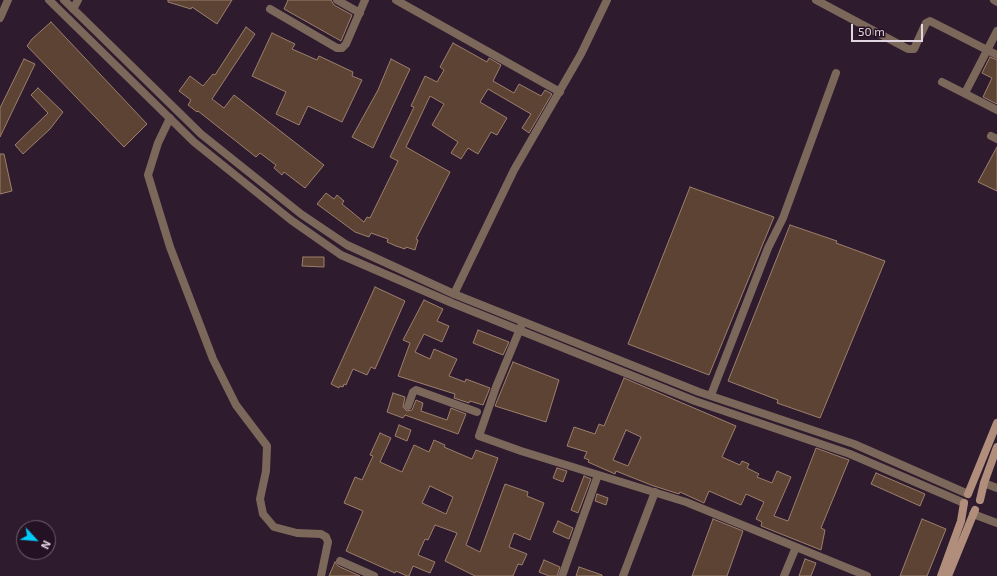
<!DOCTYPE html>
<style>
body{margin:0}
#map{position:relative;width:997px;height:576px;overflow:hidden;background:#2e1b2e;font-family:"Exo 2",sans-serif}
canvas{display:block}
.north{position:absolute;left:16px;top:520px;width:40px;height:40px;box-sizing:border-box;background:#241224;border:1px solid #706070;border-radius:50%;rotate:116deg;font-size:11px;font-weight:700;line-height:16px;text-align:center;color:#e3d6e3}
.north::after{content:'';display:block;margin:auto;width:14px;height:18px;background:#00cbf9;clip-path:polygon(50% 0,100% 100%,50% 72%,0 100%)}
.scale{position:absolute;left:851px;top:24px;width:72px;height:18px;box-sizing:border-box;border:2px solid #e3d6e3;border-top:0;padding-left:5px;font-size:12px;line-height:14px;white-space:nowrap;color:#e3d6e3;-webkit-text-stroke:3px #241224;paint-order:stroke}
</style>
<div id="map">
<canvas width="997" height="576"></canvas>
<div class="north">N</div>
<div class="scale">50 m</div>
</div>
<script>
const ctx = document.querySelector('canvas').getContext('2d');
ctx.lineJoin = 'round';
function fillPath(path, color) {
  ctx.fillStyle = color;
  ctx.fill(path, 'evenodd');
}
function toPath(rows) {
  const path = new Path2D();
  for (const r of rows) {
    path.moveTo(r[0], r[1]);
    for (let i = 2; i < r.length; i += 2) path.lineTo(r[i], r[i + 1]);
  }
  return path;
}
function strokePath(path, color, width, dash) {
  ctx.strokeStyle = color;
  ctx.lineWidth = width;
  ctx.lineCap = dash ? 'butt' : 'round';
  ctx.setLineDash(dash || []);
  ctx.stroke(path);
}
const building = toPath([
 [168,0,232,0,217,24,192,7,191,9,168,2,168,0],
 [288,0,331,0,334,5,352,15,341,41,284,9,288,0],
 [51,22,147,124,124,147,27,46,32,39,51,22],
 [246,27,255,34,212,99,224,108,234,95,324,165,305,188,284,172,282,175,274,168,276,165,260,153,256,157,198,111,197,112,188,105,191,100,179,91,190,76,203,86,213,74,215,75,246,27],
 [272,33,295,44,292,49,317,60,319,56,353,72,352,76,362,80,342,122,308,106,299,125,276,114,286,92,252,76,272,33],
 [453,43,487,62,489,58,501,65,493,81,514,93,519,84,541,96,545,90,552,94,529,133,522,128,531,114,488,89,480,102,507,118,497,135,491,132,478,154,468,148,461,159,451,153,458,142,432,125,444,104,430,96,406,147,450,172,416,239,418,240,415,250,406,247,405,249,396,246,387,242,388,239,371,233,369,237,355,232,317,204,326,193,334,199,337,195,344,201,342,204,364,222,367,217,370,218,398,161,390,157,414,107,411,106,425,76,437,82,444,70,440,67,453,43],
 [990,57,997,60,997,104,983,97,992,78,982,73,990,57],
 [24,59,35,64,0,137,0,108,24,59],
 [391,59,410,69,373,148,352,137,378,90,391,59],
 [38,88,63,112,50,129,23,154,15,145,48,113,31,95,38,88],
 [997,147,997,191,978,182,997,147],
 [0,154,4,154,12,191,0,194,0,154],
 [690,187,774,217,709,375,628,344,690,187],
 [790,225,837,241,836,243,885,261,820,418,777,403,778,400,728,381,790,225],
 [303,257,324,257,324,267,302,266,303,257],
 [375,287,405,301,375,369,371,367,367,375,353,369,346,385,344,384,343,387,340,386,339,388,331,384,375,287],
 [424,300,443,309,437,321,449,326,442,342,424,334,415,352,430,359,434,349,457,359,449,376,465,382,466,379,490,388,483,405,470,401,469,403,454,398,455,394,398,376,410,343,403,340,424,300],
 [478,330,509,342,503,355,473,343,478,330],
 [513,362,559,380,546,422,495,406,513,362],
 [624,378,736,426,722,457,740,465,742,461,749,464,747,468,759,474,757,477,772,483,777,471,791,477,774,516,788,521,816,448,849,460,821,528,825,530,821,550,761,526,762,522,756,519,764,502,746,494,741,505,709,491,704,503,680,492,679,494,651,485,616,471,615,474,588,462,589,460,584,458,587,452,567,446,574,427,595,434,599,424,604,426,624,378],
 [626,430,641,437,628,466,613,460,626,430],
 [393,393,405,397,403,407,407,411,412,410,416,400,423,403,421,411,447,420,451,408,466,414,458,434,405,415,403,418,387,412,393,393],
 [399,425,411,430,407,441,395,436,399,425],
 [380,433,391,438,380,462,402,472,414,445,429,452,434,440,445,445,444,447,472,459,476,450,498,458,466,545,480,552,505,484,528,492,527,496,544,503,530,540,514,533,509,547,527,554,522,565,518,564,513,576,475,576,445,561,457,533,435,525,428,540,425,539,418,555,435,562,430,573,413,566,409,576,407,576,396,571,395,573,346,551,363,511,344,503,355,477,362,480,373,456,370,455,380,433],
 [430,486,453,497,446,514,422,503,430,486],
 [557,468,567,471,563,482,553,478,557,468],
 [876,473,925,494,920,506,871,484,876,473],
 [584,476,591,479,578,513,571,510,584,476],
 [597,494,608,498,606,505,595,501,597,494],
 [713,519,743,531,727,576,692,576,713,519],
 [922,519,946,529,927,576,900,576,922,519],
 [558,521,573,528,569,539,553,532,558,521],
 [805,559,816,563,811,576,799,576,805,559],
 [544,560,560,567,557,576,549,576,539,572,544,560],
 [335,562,338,566,360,576,329,576,335,562],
 [579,567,602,575,602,576,576,576,579,567]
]);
fillPath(building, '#5d4333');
strokePath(building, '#9c7f6d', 1);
strokePath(toPath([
 [337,0,360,13],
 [396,0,560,92],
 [816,0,908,49,914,49,926,23,930,21,997,55],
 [994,0,997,2],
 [73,9,78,0],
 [270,9,337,48,342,48,346,44,365,0],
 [0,18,8,0],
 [942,82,997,110],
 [965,93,997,31],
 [170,118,158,143,148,175,170,247,213,359,236,405,267,446,266,471,260,499,263,514,274,527,297,533,321,534,326,537,328,542,321,576],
 [991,136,997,139],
 [454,294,514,170,581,54,607,0],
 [522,324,496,387,479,436,521,451,686,502,867,576],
 [711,395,768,248,783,218,836,73],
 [408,406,413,392,416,390,477,412],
 [984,483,997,488],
 [973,514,997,523],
 [340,561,374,576],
 [562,576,598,475],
 [623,576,655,492],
 [784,576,796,547]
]), '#7c685b', 8);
strokePath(toPath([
 [49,0,194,142,291,220,341,255,452,303,695,401,850,454,964,503],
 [64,0,201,134,301,214,347,245,454,294,699,392,854,444,968,494]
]), '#7c685b', 8);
strokePath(toPath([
 [968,494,997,423],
 [980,500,984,483,997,447],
 [941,576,961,521,964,503],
 [948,576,975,510]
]), '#b08e7b', 8);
</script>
